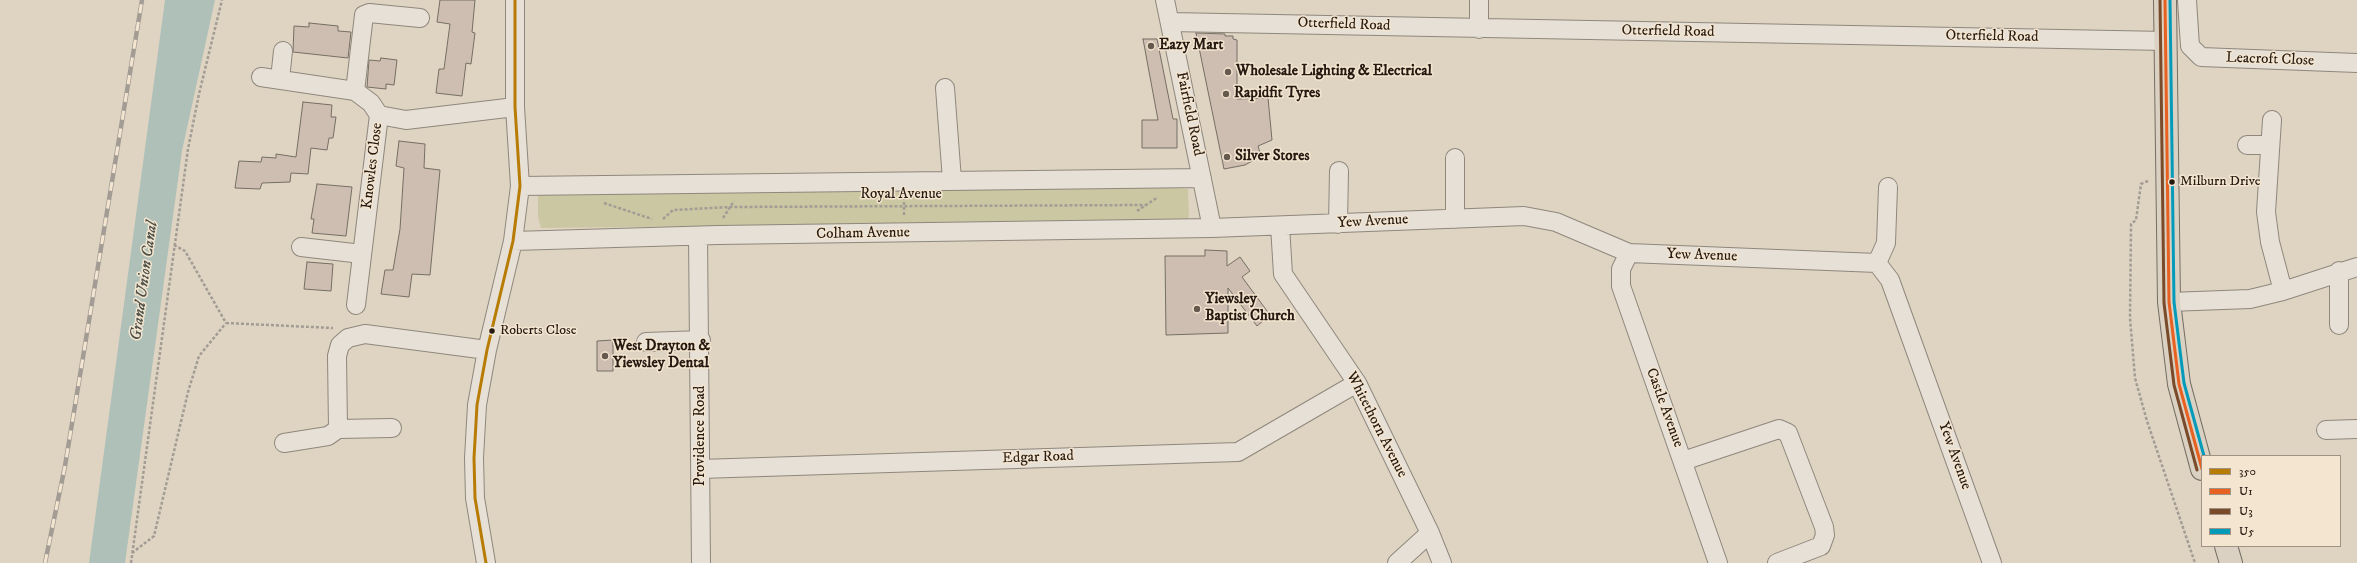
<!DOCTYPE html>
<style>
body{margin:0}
#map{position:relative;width:2357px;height:563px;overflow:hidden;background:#dfd4c2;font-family:"IM FELL DW Pica",serif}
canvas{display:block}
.legend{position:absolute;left:2201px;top:455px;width:140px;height:92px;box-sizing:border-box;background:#f3e5cf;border:1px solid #a19383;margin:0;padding:5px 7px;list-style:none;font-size:12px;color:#251911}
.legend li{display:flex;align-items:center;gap:8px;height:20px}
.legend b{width:20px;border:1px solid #a19383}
</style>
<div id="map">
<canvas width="2357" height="563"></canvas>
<ul class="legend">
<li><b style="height:5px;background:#b87c05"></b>350</li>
<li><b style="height:5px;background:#e86121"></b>U1</li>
<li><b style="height:5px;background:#7a4b2a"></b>U3</li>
<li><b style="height:5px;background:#049bbb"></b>U5</li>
</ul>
</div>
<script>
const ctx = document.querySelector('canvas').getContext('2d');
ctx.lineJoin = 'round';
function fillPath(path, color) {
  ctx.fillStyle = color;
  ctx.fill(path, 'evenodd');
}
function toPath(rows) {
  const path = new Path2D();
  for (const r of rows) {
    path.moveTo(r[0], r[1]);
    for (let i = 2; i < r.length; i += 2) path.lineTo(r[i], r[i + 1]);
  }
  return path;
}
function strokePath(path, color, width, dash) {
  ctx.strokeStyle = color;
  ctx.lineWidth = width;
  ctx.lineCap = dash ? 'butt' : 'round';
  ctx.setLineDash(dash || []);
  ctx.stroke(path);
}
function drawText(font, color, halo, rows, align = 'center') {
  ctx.font = font + ' "IM FELL DW Pica",serif';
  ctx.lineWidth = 3;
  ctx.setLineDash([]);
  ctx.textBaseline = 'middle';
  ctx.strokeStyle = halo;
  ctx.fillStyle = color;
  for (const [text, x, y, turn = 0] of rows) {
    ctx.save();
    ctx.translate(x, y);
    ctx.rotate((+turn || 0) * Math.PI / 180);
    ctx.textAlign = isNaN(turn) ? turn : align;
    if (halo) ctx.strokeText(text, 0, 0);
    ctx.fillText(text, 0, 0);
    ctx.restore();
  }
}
fillPath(toPath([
 [1170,187,1188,189,1189,216,1187,221,541,228,538,217,538,196,542,192]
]), '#ccc7a3');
fillPath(toPath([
 [165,0,215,0,182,151,125,563,89,563]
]), '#afc0b8');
const building = toPath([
 [440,0,475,0,472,32,475,33,471,64,466,63,462,96,436,93,439,69,444,69,450,24,437,22,440,0],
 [309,23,338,26,338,31,351,32,348,58,293,52,294,26,309,27,309,23],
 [1196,33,1225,34,1225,36,1233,36,1233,39,1237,40,1237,99,1268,98,1272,140,1258,146,1261,156,1245,165,1224,169,1196,33],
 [1143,39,1157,39,1173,119,1177,119,1177,148,1142,148,1142,120,1158,120,1143,39],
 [381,58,397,60,394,85,386,84,386,89,367,87,369,60,380,61,381,58],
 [303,102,332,105,331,117,336,117,333,138,329,138,327,150,311,148,308,174,291,173,290,182,262,183,260,189,235,188,239,161,261,162,262,157,276,158,276,154,296,157,303,102],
 [399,141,425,144,424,168,440,170,430,275,412,274,409,297,381,294,385,270,393,270,400,229,404,168,396,166,399,141],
 [317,184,352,187,346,236,312,233,314,219,311,219,317,184],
 [1205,250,1227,251,1227,266,1240,257,1250,271,1242,277,1270,315,1257,326,1228,288,1228,333,1166,335,1165,256,1205,256,1205,250],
 [307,262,333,264,331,291,304,289,307,262],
 [613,340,613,371,597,371,597,341,613,340]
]);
fillPath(building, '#cebeb1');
strokePath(building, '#756e64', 1);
const minor = toPath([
 [1165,0,1212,228],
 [1479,0,1479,29],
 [2187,0,2190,46,2201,57,2357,63],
 [1170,22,2166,41],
 [261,77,355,91,371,103,379,115],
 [280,79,283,51],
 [945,88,952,180],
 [355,91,364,15,369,13,420,18],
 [379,115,406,120,515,107],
 [2272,120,2266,212,2270,242,2283,291],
 [2247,145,2270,145],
 [520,186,1202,178],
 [1455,219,1455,158],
 [1338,224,1339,171],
 [1280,226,1283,274,1357,383,1430,533,1442,563],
 [698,236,701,563],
 [513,241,718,235,1212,228,1524,216,1556,222,1629,253,1877,263,1890,280,1992,563],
 [301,247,362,254],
 [1629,253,1621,269,1621,286,1718,563],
 [1877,263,1886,243,1888,187],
 [2339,271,2339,325],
 [2169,302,2250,299,2283,291,2357,267],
 [356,305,379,115],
 [646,342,701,340],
 [338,429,337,356,340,345,348,338,365,334,487,350],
 [2326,430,2357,429],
 [284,443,328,436,338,429,392,428],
 [1683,461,1779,429,1788,433,1824,527,1825,535,1821,546,1777,563],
 [700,469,1238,452,1357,383],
 [486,563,475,498,474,458,477,405,487,350,513,241,520,186,515,107,515,0],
 [1397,563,1430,533]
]);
const major = toPath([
 [2165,0,2169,302,2179,384,2202,469],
 [2226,546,2231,563]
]);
strokePath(minor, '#8f877c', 20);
strokePath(major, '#756e64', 24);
strokePath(toPath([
 [2148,181,2141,184,2136,220,2131,224,2130,318,2135,378,2147,421,2195,563],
 [904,197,904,216],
 [604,203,652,219],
 [1137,211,1158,197],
 [723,218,734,201],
 [663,219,673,210,730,207,1147,205],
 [174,245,185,251,226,323],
 [226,323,333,328],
 [132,553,154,536,188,392,199,356,226,323],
 [131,563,188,149,199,94,222,0]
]), '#a29c95', 2.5, [3, 2]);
strokePath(minor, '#e6e0d7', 18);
strokePath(major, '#dad1c2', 22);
const rail = toPath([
 [45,563,65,466,142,0]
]);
strokePath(rail, '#a29c95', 4.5);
strokePath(rail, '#f3e5cf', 3, [9]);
strokePath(toPath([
 [486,563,475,498,474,458,477,405,487,350,513,241,520,186,515,107,515,0]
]), '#b87c05', 3);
strokePath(toPath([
 [2165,0,2169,302,2179,384,2202,469]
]), '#e86121', 3);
strokePath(toPath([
 [2160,0,2164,303,2174,385,2197,470]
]), '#7a4b2a', 3);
strokePath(toPath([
 [2170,0,2174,302,2184,383,2204,456]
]), '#049bbb', 3);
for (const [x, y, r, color] of [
 [1151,46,4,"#665a4f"],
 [1228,72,4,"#665a4f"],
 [1226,94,4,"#665a4f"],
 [1227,157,4,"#665a4f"],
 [2172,182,3.5,"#251911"],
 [1197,309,4,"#665a4f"],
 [492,331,3.5,"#251911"],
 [605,356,4,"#665a4f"]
]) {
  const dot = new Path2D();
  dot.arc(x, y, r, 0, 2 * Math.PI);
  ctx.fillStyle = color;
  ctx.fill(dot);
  strokePath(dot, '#f3e5cf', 1.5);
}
drawText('14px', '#251911', '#f3e5cf', [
 ["Milburn Drive",2180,182],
 ["Roberts Close",500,331]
], 'left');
drawText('15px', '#251911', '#f3e5cf', [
 ["Otterfield Road",1344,25,2],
 ["Otterfield Road",1668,32,1],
 ["Otterfield Road",1992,37,1],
 ["Leacroft Close",2270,60,2],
 ["Fairfield Road",1189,114,78],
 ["Knowles Close",373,166,-83],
 ["Royal Avenue",901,195],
 ["Yew Avenue",1373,222,-3],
 ["Colham Avenue",863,234,-1],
 ["Yew Avenue",1702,256,2],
 ["Castle Avenue",1664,408,70],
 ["Whitethorn Avenue",1376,425,63],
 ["Providence Road",701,436,-90],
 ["Yew Avenue",1954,456,70],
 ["Edgar Road",1038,458,-2]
]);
drawText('bold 15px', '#251911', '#f3e5cf', [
 ["Eazy Mart",1159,46],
 ["Wholesale Lighting & Electrical",1236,72],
 ["Rapidfit Tyres",1234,94],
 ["Silver Stores",1235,157],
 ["Yiewsley",1205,300],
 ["Baptist Church",1205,317],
 ["West Drayton &",613,347],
 ["Yiewsley Dental",613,364]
], 'left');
drawText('italic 16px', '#4e514a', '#f3e5cf', [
 ["Grand Union Canal",145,281,-82]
]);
</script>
